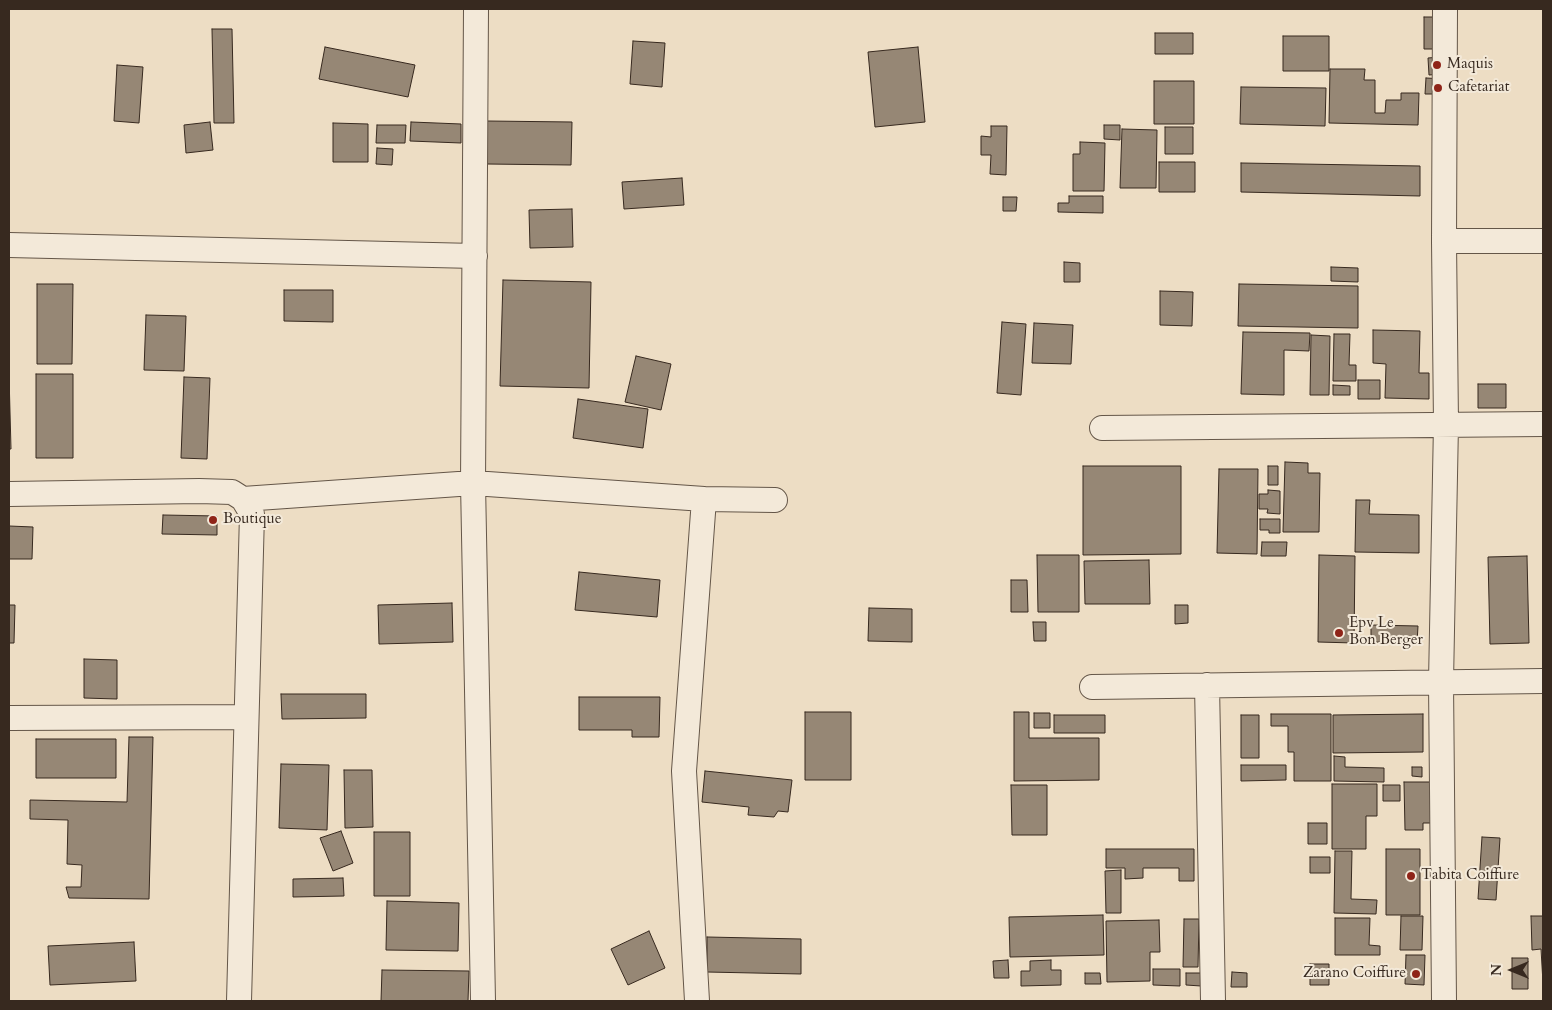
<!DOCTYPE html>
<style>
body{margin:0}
#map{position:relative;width:1552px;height:1010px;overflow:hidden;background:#edddc4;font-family:Cardo,serif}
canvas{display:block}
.frame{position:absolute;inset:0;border:10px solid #37291f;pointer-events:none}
.north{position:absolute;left:1487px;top:945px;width:50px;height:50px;-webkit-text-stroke:4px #f3e9d9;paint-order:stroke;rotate:270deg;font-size:14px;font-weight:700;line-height:20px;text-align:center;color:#37291f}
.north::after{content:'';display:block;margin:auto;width:18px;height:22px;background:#37291f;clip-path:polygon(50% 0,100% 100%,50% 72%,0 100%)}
</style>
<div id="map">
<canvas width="1552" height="1010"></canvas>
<div class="frame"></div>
<div class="north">N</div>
</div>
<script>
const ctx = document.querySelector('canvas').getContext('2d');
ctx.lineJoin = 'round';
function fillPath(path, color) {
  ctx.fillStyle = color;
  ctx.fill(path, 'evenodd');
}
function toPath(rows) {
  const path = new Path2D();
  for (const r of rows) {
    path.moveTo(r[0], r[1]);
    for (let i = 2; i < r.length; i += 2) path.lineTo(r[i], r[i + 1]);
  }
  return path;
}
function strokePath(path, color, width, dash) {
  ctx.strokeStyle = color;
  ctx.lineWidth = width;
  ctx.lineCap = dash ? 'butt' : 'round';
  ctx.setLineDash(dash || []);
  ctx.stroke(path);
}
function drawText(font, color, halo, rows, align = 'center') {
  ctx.font = font + ' Cardo,serif';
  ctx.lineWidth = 4;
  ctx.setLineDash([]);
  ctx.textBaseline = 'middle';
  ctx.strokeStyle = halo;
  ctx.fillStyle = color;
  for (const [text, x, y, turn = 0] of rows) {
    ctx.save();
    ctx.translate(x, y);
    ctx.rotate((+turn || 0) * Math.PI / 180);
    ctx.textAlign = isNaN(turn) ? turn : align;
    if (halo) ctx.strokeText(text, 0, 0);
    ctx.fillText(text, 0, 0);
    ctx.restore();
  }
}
const building = toPath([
 [1424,17,1440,17,1440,49,1424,49,1424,17],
 [212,29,232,29,234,123,214,123,212,29],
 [1155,33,1193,33,1193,54,1155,54,1155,33],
 [1283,36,1329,36,1329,71,1283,71,1283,36],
 [633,41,665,43,662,87,630,84,633,41],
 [325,47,415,65,408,97,319,79,325,47],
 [918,47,925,122,875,127,868,52,918,47],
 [1440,57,1441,74,1429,75,1428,58,1440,57],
 [117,65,143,67,139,123,114,121,117,65],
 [1330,69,1365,69,1364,80,1375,80,1375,113,1385,113,1386,100,1401,100,1401,93,1419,93,1418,125,1329,123,1330,69],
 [1426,78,1444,79,1443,94,1425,94,1426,78],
 [1154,81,1194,81,1194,124,1154,124,1154,81],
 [1241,87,1326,88,1325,126,1240,124,1241,87],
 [487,121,572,122,571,165,487,164,487,121],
 [210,122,213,150,186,153,184,125,210,122],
 [411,122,461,124,461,143,410,141,411,122],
 [333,123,368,124,368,162,333,162,333,123],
 [377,125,406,125,405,143,376,143,377,125],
 [1104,125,1120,125,1120,140,1104,139,1104,125],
 [991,126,1007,126,1006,175,990,174,991,155,981,155,981,136,991,137,991,126],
 [1165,127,1193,127,1193,154,1165,154,1165,127],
 [1122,129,1157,130,1156,188,1120,188,1122,129],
 [1080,142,1105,143,1104,191,1073,191,1073,154,1080,154,1080,142],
 [377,148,393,149,392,165,376,164,377,148],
 [1159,162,1195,162,1195,192,1159,192,1159,162],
 [1241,163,1420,166,1420,196,1241,192,1241,163],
 [682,178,684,205,624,209,622,182,682,178],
 [1069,196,1103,196,1103,213,1058,212,1058,203,1069,203,1069,196],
 [1003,197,1017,197,1016,211,1003,211,1003,197],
 [572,209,573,247,530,248,529,210,572,209],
 [1064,262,1080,263,1080,282,1064,282,1064,262],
 [1331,267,1358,268,1358,282,1331,281,1331,267],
 [503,280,591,282,589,388,500,386,503,280],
 [37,284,73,284,72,364,37,364,37,284],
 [1239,284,1358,286,1358,328,1238,326,1239,284],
 [284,290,333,290,333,322,284,321,284,290],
 [1160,291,1193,292,1192,326,1160,325,1160,291],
 [146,315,186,316,184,371,144,370,146,315],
 [1002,322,1026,324,1021,395,997,393,1002,322],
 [1034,323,1073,325,1071,364,1032,363,1034,323],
 [1373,330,1420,331,1419,373,1429,373,1429,399,1385,398,1386,364,1373,363,1373,330],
 [1243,332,1310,333,1309,351,1284,350,1284,395,1241,394,1243,332],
 [1334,334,1350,334,1349,365,1356,365,1356,381,1333,381,1334,334],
 [1311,335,1330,336,1329,395,1310,395,1311,335],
 [636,356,671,364,661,410,625,402,636,356],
 [36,374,73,374,73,458,36,458,36,374],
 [9,375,11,449,9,449,9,375],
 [184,377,210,378,207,459,181,458,184,377],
 [1358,380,1380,380,1380,399,1358,399,1358,380],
 [1478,384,1506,384,1506,408,1478,408,1478,384],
 [1333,385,1350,386,1350,395,1333,395,1333,385],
 [578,399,648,409,643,448,573,438,578,399],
 [1285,462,1308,463,1308,473,1320,473,1319,532,1283,532,1285,462],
 [1083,466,1181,466,1181,554,1083,555,1083,466],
 [1268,466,1278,466,1278,485,1268,485,1268,466],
 [1219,469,1258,469,1257,554,1217,553,1219,469],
 [1268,490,1280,491,1280,514,1267,513,1268,509,1259,509,1259,494,1268,494,1268,490],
 [1356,500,1370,500,1369,514,1419,515,1419,553,1355,552,1356,500],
 [163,515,217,516,217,535,162,534,163,515],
 [1260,519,1280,519,1280,533,1269,533,1269,530,1260,530,1260,519],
 [9,526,33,527,32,559,9,559,9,526],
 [1262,542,1287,542,1286,556,1261,556,1262,542],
 [1037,555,1079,555,1079,612,1038,612,1037,555],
 [1319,555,1355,556,1354,643,1318,642,1319,555],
 [1527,556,1529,643,1490,644,1488,557,1527,556],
 [1149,560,1150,604,1085,604,1084,561,1149,560],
 [579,572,660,580,657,617,575,610,579,572],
 [1011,580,1027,580,1028,612,1011,612,1011,580],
 [452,603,453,642,379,644,378,605,452,603],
 [9,605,15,605,14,643,9,643,9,605],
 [1175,605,1188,605,1188,623,1175,624,1175,605],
 [869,608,912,609,912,642,868,641,869,608],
 [1033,622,1046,622,1046,641,1034,641,1033,622],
 [1371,625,1418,626,1417,643,1371,642,1371,625],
 [84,659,117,660,117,699,84,698,84,659],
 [281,694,366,694,366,718,282,719,281,694],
 [579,697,660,697,659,737,632,737,632,730,579,730,579,697],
 [805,712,851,712,851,780,805,780,805,712],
 [1014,712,1029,712,1029,738,1099,738,1099,780,1014,781,1014,712],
 [1034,713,1050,713,1050,728,1034,728,1034,713],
 [1271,714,1331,714,1331,781,1294,781,1294,752,1288,752,1288,726,1271,726,1271,714],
 [1423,714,1423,752,1333,753,1333,715,1423,714],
 [1054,715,1105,715,1105,733,1054,733,1054,715],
 [1241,715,1259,715,1259,758,1241,758,1241,715],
 [129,737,153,737,149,899,69,898,66,887,81,887,82,865,67,864,68,820,30,819,30,800,127,802,129,737],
 [36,739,116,739,116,778,36,778,36,739],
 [1334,756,1345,757,1345,767,1384,768,1384,782,1334,781,1334,756],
 [281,764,329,765,327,830,279,828,281,764],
 [1241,765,1286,765,1286,780,1241,781,1241,765],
 [1412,767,1422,767,1422,777,1412,776,1412,767],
 [344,770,372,770,373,827,345,828,344,770],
 [705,771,792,780,788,812,778,811,774,817,748,815,749,807,702,802,705,771],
 [1404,782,1434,782,1434,823,1423,823,1423,830,1405,830,1404,782],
 [1332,784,1377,784,1377,816,1366,816,1366,849,1332,849,1332,784],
 [1011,785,1047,785,1047,835,1012,835,1011,785],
 [1383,785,1400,785,1400,801,1383,801,1383,785],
 [1308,823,1327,823,1327,844,1308,844,1308,823],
 [341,831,353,863,333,871,320,838,341,831],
 [374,832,410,832,410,896,374,896,374,832],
 [1482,837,1500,838,1496,900,1478,899,1482,837],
 [1106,849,1194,849,1194,881,1179,881,1179,868,1143,868,1143,878,1125,879,1125,868,1106,868,1106,849],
 [1386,849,1420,849,1420,915,1386,915,1386,849],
 [1335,851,1352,851,1351,899,1377,900,1376,914,1334,913,1335,851],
 [1310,857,1330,857,1330,873,1310,873,1310,857],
 [1121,870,1121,913,1106,913,1105,871,1121,870],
 [343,878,344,896,293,897,293,879,343,878],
 [387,901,459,903,458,951,386,950,387,901],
 [1103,915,1104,955,1010,957,1009,917,1103,915],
 [1401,916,1423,916,1422,950,1400,950,1401,916],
 [1531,916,1543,916,1543,983,1541,949,1532,950,1531,916],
 [1335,918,1370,918,1369,945,1380,946,1380,955,1335,955,1335,918],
 [1184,919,1199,919,1198,967,1183,967,1184,919],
 [1159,920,1160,952,1150,952,1150,981,1107,982,1106,921,1159,920],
 [649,931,665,968,628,985,611,949,649,931],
 [707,937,801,939,801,974,707,972,707,937],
 [134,942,136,981,50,985,48,946,134,942],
 [1406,955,1425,955,1424,985,1405,984,1406,955],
 [1512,958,1528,958,1528,989,1512,989,1512,958],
 [1008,960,1009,978,994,978,993,961,1008,960],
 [1051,960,1051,970,1061,970,1061,985,1021,986,1021,971,1030,971,1030,961,1051,960],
 [1310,964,1329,964,1329,985,1310,985,1310,964],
 [1153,969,1180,969,1180,986,1153,985,1153,969],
 [382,970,469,971,468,1001,381,1001,382,970],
 [1232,972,1247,973,1247,987,1231,987,1232,972],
 [1085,973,1100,973,1101,984,1085,984,1085,973],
 [1186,973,1201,973,1201,986,1186,985,1186,973]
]);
fillPath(building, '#968775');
strokePath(building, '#37291f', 1);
const minor = toPath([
 [476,9,473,483,483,1001],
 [1444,241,1543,241],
 [9,245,475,256],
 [1102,428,1543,424],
 [9,494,199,491,232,492,243,499,252,514,239,1001],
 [243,499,473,483,704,499,775,500],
 [1207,685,1213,1001],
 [1092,687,1543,681],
 [9,718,246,717],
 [697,1001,684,771,704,499],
 [1444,1001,1441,682,1446,424,1444,241,1445,9]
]);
strokePath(minor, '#645648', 26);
strokePath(minor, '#f3e9d9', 24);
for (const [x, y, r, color] of [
 [1437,65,5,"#8f2418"],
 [1438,88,5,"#8f2418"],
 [213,520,5,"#8f2418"],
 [1339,633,5,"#8f2418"],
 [1411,876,5,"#8f2418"],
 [1416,974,5,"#8f2418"]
]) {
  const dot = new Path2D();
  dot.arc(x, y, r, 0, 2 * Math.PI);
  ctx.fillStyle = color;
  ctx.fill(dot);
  strokePath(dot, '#f3e9d9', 2);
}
drawText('15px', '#37291f', '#f3e9d9', [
 ["Maquis",1447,65],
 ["Cafetariat",1448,88],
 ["Boutique",223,520],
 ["Epv Le",1349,624],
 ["Bon Berger",1349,641],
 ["Tabita Coiffure",1421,876],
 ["Zarano Coiffure",1406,974,"right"]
], 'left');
</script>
